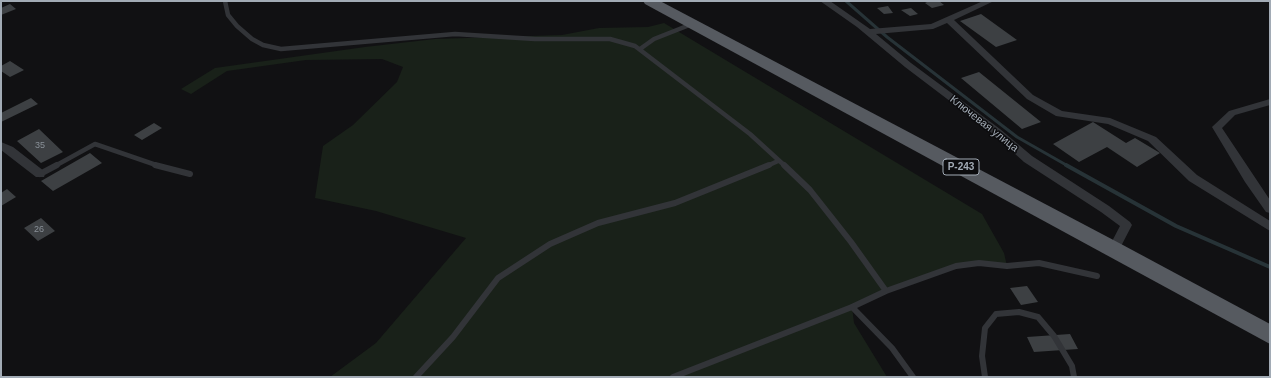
<!DOCTYPE html>
<meta charset="utf-8">
<style>
body{margin:0}
#map{position:relative;width:1271px;height:378px;overflow:hidden;background:#111113;font-family:Helvetica,sans-serif}
canvas{display:block}
.frame{position:absolute;inset:0;border:2px solid #a2abb5;pointer-events:none}
</style>
<div id="map">
<canvas width="1271" height="378"></canvas>
<div class="frame"></div>
</div>
<script>
const ctx = document.querySelector('canvas').getContext('2d');
ctx.lineJoin = 'round';
function fillPath(path, color) {
  ctx.fillStyle = color;
  ctx.fill(path, 'evenodd');
}
function toPath(rows) {
  const path = new Path2D();
  for (const r of rows) {
    path.moveTo(r[0], r[1]);
    for (let i = 2; i < r.length; i += 2) path.lineTo(r[i], r[i + 1]);
  }
  return path;
}
function strokePath(path, color, width, dash) {
  ctx.strokeStyle = color;
  ctx.lineWidth = width;
  ctx.lineCap = dash ? 'butt' : 'round';
  ctx.setLineDash(dash || []);
  ctx.stroke(path);
}
function drawText(font, color, halo, rows, align = 'center') {
  ctx.font = font + ' Helvetica,sans-serif';
  ctx.lineWidth = 3;
  ctx.setLineDash([]);
  ctx.textBaseline = 'middle';
  ctx.strokeStyle = halo;
  ctx.fillStyle = color;
  for (const [text, x, y, turn = 0] of rows) {
    ctx.save();
    ctx.translate(x, y);
    ctx.rotate((+turn || 0) * Math.PI / 180);
    ctx.textAlign = isNaN(turn) ? turn : align;
    if (halo) ctx.strokeText(text, 0, 0);
    ctx.fillText(text, 0, 0);
    ctx.restore();
  }
}
fillPath(toPath([
 [664,23,982,214,1004,253,1007,266,956,266,852,307,854,323,887,377,330,377,376,343,466,238,376,211,315,198,323,146,353,125,397,82,403,67,382,59,306,60,227,71,191,94,181,89,215,68,365,47,435,39,562,35,599,28,648,27]
]), '#192119');
strokePath(toPath([
 [846,1,887,37,1017,137,1068,166]
]), '#273337', 3);
strokePath(toPath([
 [1066,165,1176,226,1270,267]
]), '#273337', 4);
fillPath(toPath([
 [929,1,939,1,944,5,932,8,925,3],
 [10,4,16,9,1,15,1,8],
 [888,6,893,13,884,14,877,8],
 [911,8,918,14,910,16,901,10],
 [981,14,1017,40,996,47,960,21],
 [10,61,24,70,10,77,1,71,1,66],
 [979,72,1041,122,1022,129,961,78],
 [31,98,38,104,1,122,1,113],
 [1093,122,1126,143,1135,138,1160,153,1137,167,1107,147,1079,162,1053,144],
 [154,123,162,128,142,140,134,135],
 [39,129,63,152,41,163,17,141],
 [90,153,102,163,53,191,41,181],
 [7,189,16,197,1,206,1,193],
 [41,218,55,231,38,241,24,228],
 [1027,286,1038,302,1021,305,1010,288],
 [1070,334,1078,349,1034,352,1027,337]
]), '#3d4043');
strokePath(toPath([
 [225,1,228,15,237,26,252,39,263,45,281,49,455,34,535,39,610,39,635,46,750,134,785,166],
 [640,49,654,39,692,24],
 [55,166,95,144,159,166],
 [767,166,778,161]
]), '#323438', 4.5);
strokePath(toPath([
 [155,165,190,174],
 [784,165,810,190,851,242,886,291],
 [40,174,57,165],
 [852,307,892,348,913,377],
 [416,377,453,337,498,278,550,244,598,223,675,203,769,165],
 [673,377,852,307,886,291,956,266,979,263,1007,266,1039,263,1097,276],
 [985,377,982,356,985,328,996,314,1019,312,1038,317,1054,336,1072,366,1074,377]
]), '#323438', 6);
fillPath(toPath([
 [820,1,830,1,870,29,931,24,983,1,994,1,954,20,1033,95,1062,111,1110,118,1156,137,1197,175,1270,221,1270,231,1189,181,1148,141,1108,124,1056,116,1027,99,947,23,933,29,876,34,911,63,1000,129,1032,156,1109,206,1130,222,1132,225,1118,252,1110,252,1108,249,1120,226,1101,212,1024,162,992,133,905,67,857,27,820,1],
 [1270,99,1270,105,1235,115,1222,128,1270,200,1270,213,1266,212,1245,182,1212,127,1229,111,1270,99],
 [1,142,13,147,44,171,45,174,44,177,36,177,1,150,1,142]
]), '#323438');
fillPath(toPath([
 [643,1,660,1,1121,244,1270,324,1270,344,645,4,643,1]
]), '#565a60');
drawText('9px', '#899098', null, [
 ["35",40,146],
 ["26",39,230]
]);
for (const [x, y, w] of [
 [961,167,36]
]) {
  const box = new Path2D();
  box.roundRect(x - w / 2, y - 8, w, 16, 3);
  ctx.fillStyle = '#0c0c0e';
  ctx.fill(box);
  strokePath(box, '#a2abb5', 1);
}
drawText('bold 10px', '#a2abb5', null, [
 ["Р-243",961,167]
]);
drawText('11px', '#a2abb5', '#0c0c0e', [
 ["Ключевая улица",984,124,38]
]);
</script>
